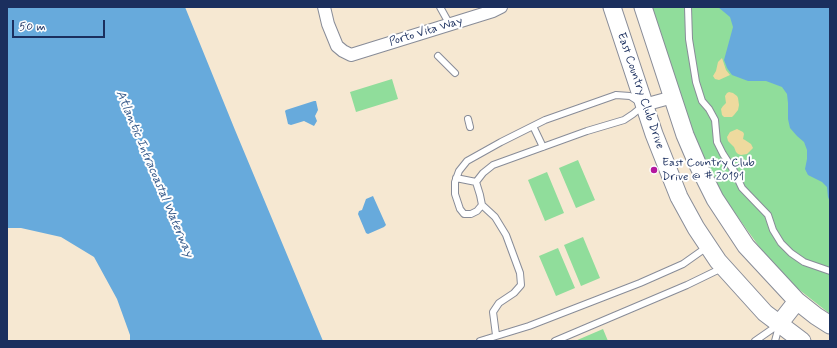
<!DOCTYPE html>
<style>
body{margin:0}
#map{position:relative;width:837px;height:348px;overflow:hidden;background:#f6e8d2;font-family:Mynerve,sans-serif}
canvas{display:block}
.frame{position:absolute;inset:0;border:8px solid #1b2f5e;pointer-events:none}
.scale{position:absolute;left:12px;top:20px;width:93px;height:18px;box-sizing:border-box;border:2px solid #1b2f5e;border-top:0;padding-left:5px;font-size:12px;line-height:14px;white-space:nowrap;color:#1b2f5e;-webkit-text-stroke:3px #fff;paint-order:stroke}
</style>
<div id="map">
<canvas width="837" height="348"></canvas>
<div class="frame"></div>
<div class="scale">50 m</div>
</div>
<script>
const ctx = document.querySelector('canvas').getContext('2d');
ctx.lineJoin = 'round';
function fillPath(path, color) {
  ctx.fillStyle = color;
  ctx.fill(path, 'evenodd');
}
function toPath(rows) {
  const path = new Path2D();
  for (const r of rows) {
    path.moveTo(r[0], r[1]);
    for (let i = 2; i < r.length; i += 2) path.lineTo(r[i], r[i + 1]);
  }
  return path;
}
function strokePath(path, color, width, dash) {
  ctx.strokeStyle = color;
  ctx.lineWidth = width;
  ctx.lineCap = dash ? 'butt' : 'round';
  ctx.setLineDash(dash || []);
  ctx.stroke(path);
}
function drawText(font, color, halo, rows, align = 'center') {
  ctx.font = font + ' Mynerve,sans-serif';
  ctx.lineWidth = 4;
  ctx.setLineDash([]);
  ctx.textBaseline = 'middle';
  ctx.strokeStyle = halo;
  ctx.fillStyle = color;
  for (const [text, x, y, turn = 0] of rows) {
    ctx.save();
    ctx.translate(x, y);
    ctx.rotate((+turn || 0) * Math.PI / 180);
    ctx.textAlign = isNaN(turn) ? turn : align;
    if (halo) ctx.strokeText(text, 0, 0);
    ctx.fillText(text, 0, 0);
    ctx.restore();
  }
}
fillPath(toPath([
 [652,7,830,7,830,314,778,273,712,181,670,72],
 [392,79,398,99,356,112,350,92],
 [578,160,595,200,576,208,559,168],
 [547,172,564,213,545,221,528,180],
 [583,237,600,278,581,286,564,245],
 [558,248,575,288,556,296,539,256],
 [603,329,608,341,575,341]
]), '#90dd9b');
fillPath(toPath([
 [722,58,726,70,730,75,719,80,715,79,713,76,716,71,718,62],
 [729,92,733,93,737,96,738,98,739,105,738,110,734,115,732,117,724,117,722,115,721,109,723,106,726,103,725,96,727,93],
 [737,129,743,132,744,134,743,139,745,140,751,144,753,148,747,154,741,155,738,154,736,152,734,147,728,141,727,137,730,132]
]), '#eeda9e');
fillPath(toPath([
 [7,7,185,7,235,130,323,341,130,341,130,335,117,299,94,257,61,237,21,228,7,228],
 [718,7,830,7,830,202,828,197,827,187,822,182,808,175,805,169,807,159,807,150,804,142,797,136,790,128,788,119,788,103,787,94,782,87,766,81,748,81,732,75,727,68,724,60,733,27,730,17],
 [314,101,316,101,318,110,315,116,317,121,314,126,304,121,291,125,288,124,285,111,286,110],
 [373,196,386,225,384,227,368,234,366,233,358,214,359,211,362,210,366,199]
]), '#67aadc');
const lane = toPath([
 [440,7,450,25],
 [688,7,689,39,696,82,702,101,709,109,715,120,717,142,723,154,734,171,742,188,768,215,773,230,781,243,791,253,804,262,830,271],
 [438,56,455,73],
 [616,95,630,96,644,105,633,114,624,120,587,131,493,165,483,173,476,182,480,195,482,205,477,211,471,214,464,214,460,209,455,194,455,182,459,171,467,161,501,142,545,120,616,95],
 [468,119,470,127],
 [533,126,543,147],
 [456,178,476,182],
 [482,205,495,217,506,235,520,273,521,285,514,293,499,303,493,312,496,335],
 [480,341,529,326,640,283,683,264,707,247],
 [555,341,687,285,722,268],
 [755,341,778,325],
 [775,341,779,326]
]);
const street = toPath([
 [324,7,328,24,337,46,343,51,351,55,493,11,501,7],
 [644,105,673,97]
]);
const secondary = toPath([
 [612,7,654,134,679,197,696,228,718,261,765,313,802,341],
 [643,7,685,135,697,163,715,199,746,246,797,301,816,316,830,325],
 [779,324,797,301]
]);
strokePath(lane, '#888c98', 8);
strokePath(street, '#888c98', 14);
strokePath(secondary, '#888c98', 19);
strokePath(lane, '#fff', 6);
strokePath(street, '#fff', 12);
strokePath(secondary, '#fff', 17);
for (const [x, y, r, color] of [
 [654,170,4,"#b5179e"]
]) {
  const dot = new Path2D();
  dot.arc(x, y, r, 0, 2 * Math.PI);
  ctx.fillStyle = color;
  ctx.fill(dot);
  strokePath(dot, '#fff', 1.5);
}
drawText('12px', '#1b2f5e', '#fff', [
 ["Porto Vita Way",426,32,-17],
 ["East Country Club Drive",640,91,71]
]);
drawText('12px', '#1b2f5e', '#fff', [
 ["East Country Club",662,163],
 ["Drive @ # 20191",662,177]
], 'left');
drawText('italic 13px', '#365a8a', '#fff', [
 ["Atlantic Intracoastal Waterway",154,174,67]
]);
</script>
